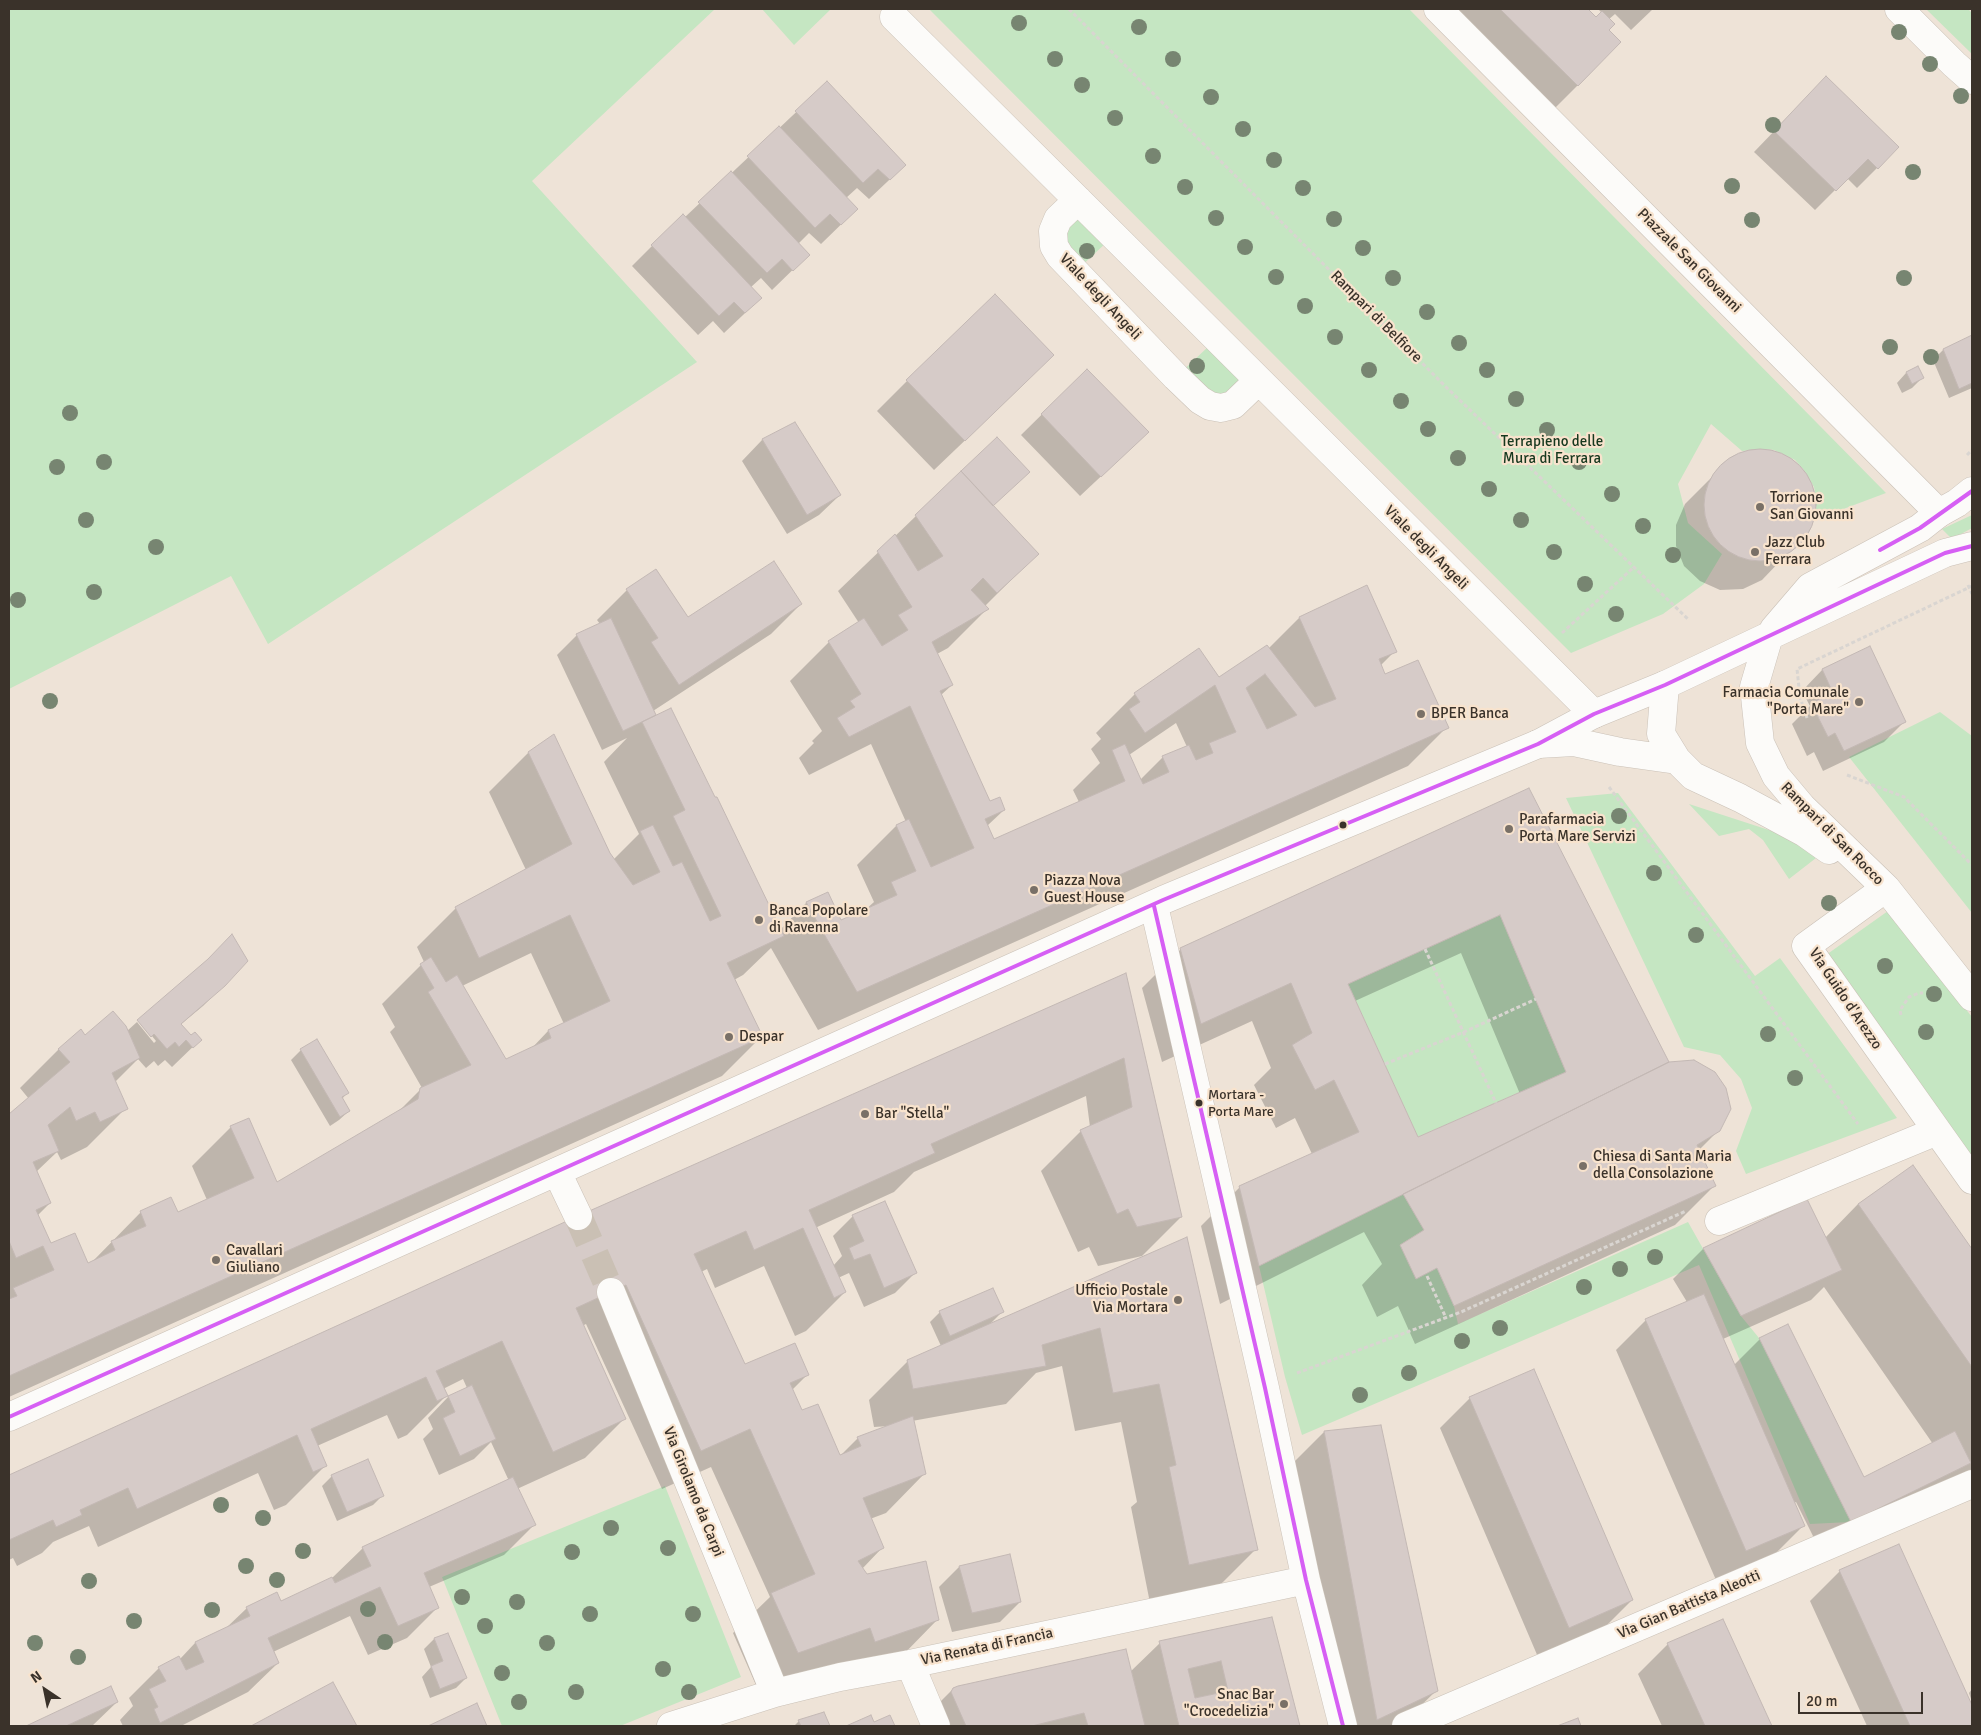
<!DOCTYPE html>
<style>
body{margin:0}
#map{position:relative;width:1981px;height:1735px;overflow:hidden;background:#eee3d7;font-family:Signika,sans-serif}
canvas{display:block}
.frame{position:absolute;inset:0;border:10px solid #3a322a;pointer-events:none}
.north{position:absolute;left:20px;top:1665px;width:50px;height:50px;-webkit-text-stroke:4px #f8e3cd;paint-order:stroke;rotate:326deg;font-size:14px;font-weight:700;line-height:20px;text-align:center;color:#3a322a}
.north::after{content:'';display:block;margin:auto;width:18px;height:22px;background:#3a322a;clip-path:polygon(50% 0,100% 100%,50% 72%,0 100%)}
.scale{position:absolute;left:1798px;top:1692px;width:125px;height:22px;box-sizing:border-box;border:2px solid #3a322a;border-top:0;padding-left:6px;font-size:15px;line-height:18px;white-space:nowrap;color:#3a322a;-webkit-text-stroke:4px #f8e3cd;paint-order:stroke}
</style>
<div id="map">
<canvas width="1981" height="1735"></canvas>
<div class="frame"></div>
<div class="north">N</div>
<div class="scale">20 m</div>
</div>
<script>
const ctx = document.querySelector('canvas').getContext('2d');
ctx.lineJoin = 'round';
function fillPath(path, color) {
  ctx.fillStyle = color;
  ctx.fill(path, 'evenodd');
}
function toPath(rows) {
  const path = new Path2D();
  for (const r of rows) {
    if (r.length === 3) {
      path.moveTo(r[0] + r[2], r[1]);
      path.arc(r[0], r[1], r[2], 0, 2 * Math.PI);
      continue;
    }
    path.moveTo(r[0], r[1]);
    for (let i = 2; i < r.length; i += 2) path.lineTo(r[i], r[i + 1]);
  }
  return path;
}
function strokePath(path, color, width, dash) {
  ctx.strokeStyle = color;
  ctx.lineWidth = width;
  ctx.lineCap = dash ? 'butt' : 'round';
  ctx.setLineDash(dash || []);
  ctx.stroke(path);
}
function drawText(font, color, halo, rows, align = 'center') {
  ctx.font = font + ' Signika,sans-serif';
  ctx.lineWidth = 4.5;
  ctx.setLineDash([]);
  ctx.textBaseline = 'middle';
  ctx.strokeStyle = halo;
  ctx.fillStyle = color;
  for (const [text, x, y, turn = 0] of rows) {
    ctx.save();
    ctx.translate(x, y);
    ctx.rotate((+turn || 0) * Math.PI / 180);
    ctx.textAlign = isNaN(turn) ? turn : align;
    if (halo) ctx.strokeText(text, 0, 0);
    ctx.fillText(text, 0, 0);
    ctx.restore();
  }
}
fillPath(toPath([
 [9,9,715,9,532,181,697,362,268,644,231,576,9,689],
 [762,9,831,9,794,45],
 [929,9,1409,9,1886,493,1814,520,1816,498,1814,487,1803,469,1795,460,1774,450,1763,449,1742,451,1711,424,1678,484,1688,523,1722,554,1704,584,1663,614,1571,653],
 [1926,9,1968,9,1972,13,1972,54],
 [1073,204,1108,241,1075,272,1058,219],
 [1209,346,1250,390,1233,405,1176,377],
 [1972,515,1972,528,1952,539,1942,529],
 [1940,712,1972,736,1972,913,1849,757],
 [1618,793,1755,976,1780,958,1897,1118,1746,1174,1736,1151,1752,1108,1741,1079,1720,1055,1684,1047,1566,798],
 [1689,804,1775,832,1801,845,1816,858,1789,879,1763,840,1749,829,1719,836],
 [1888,911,1972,1017,1972,1159,1826,955],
 [1500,915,1566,1072,1418,1137,1348,984],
 [1403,1194,1424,1230,1400,1245,1437,1268,1454,1306,1458,1324,1688,1222,1741,1316,1759,1338,1851,1522,1810,1524,1699,1265,1302,1435,1285,1377,1259,1266],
 [665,1486,741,1677,620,1726,502,1726,442,1577]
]), '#c5e6c2');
fillPath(toPath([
 [1440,9,1586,9,1596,19,1602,13,1598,9,1653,9,1631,30,1615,14,1608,20,1608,30,1578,85,1548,115],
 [827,83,905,165,869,199,857,188,846,198,857,209,821,244,809,233,798,244,808,255,772,290,761,278,751,287,761,298,724,333,713,321,698,335,632,266,682,216,684,218],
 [1806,98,1898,147,1857,188,1847,178,1815,210,1754,152],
 [1972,337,1972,388,1949,398,1933,360,1943,350],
 [1087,370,1127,452,1080,496,1021,435],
 [1906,373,1922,378,1912,388,1902,393,1897,383],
 [907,381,1023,385,934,470,877,411],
 [794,424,840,495,819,515,787,534,742,461,762,440],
 [1752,451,1773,451,1794,461,1808,478,1815,498,1813,520,1807,533,1762,580,1743,589,1720,590,1700,581,1684,566,1676,546,1676,525,1685,504,1732,457],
 [992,506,1037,554,985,606,987,609,948,648,937,654,952,685,941,695,989,803,1004,810,987,826,993,840,1079,802,1073,790,1100,763,1091,749,1101,739,1096,733,1135,694,1219,679,1269,648,1299,618,1395,651,1380,666,1385,676,1447,727,1408,766,818,1030,771,948,743,975,734,980,761,1037,722,1076,9,1397,9,1116,29,1099,20,1088,59,1049,85,1036,127,1031,137,1022,154,1043,156,1041,139,1020,247,961,203,1006,180,1025,191,1037,200,1040,172,1067,165,1060,158,1066,154,1061,146,1068,138,1059,115,1082,126,1108,87,1147,61,1160,57,1152,36,1172,50,1203,37,1216,50,1245,87,1264,92,1262,141,1212,177,1214,207,1200,192,1166,231,1127,277,1184,396,1114,422,1088,390,1032,395,1027,382,1004,424,962,417,947,456,908,526,870,489,792,528,753,553,736,613,860,639,834,604,762,627,738,602,750,557,655,577,635,600,624,597,620,627,590,656,571,687,619,801,604,771,634,653,711,655,714,650,719,780,930,806,903,828,894,840,922,864,911,874,902,857,865,896,826,906,822,871,744,809,775,799,758,814,743,812,741,822,731,790,681,829,642,859,623,838,591,916,516],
 [1176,723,1187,747,1163,757,1140,780,1129,755],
 [531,953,564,1024,548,1031,531,1049,506,1061,462,986],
 [1869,648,1904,722,1884,742,1823,771,1814,752,1807,756,1792,724,1810,706,1802,691,1822,670],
 [1529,790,1668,1063,1719,1130,1698,1151,1714,1186,1675,1225,1415,1344,1398,1306,1377,1317,1362,1285,1382,1264,1364,1232,1220,1304,1201,1226,1240,1187,1312,1154,1295,1118,1276,1128,1254,1085,1271,1068,1252,1021,1162,1062,1142,988,1181,949],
 [1461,953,1520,1094,1418,1139,1355,1001],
 [1125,975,1181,1217,1142,1256,1098,1266,1089,1247,1078,1252,1041,1171,1080,1132,1090,1127,1086,1096,914,1172,894,1192,815,1228,833,1266,842,1256,833,1236,853,1216,915,1273,895,1293,864,1307,849,1273,838,1278,845,1292,806,1331,795,1336,764,1266,715,1288,707,1269,701,1272,744,1366,807,1375,792,1390,802,1412,839,1457,858,1438,890,1426,874,1427,869,1400,908,1361,941,1346,930,1322,940,1312,1002,1312,989,1325,1186,1239,1256,1549,1217,1588,1150,1603,1131,1507,1137,1502,1121,1422,1075,1431,1062,1366,1036,1373,1006,1404,912,1421,925,1473,886,1513,870,1519,882,1548,862,1569,867,1575,938,1619,899,1659,759,1692,733,1633,770,1597,711,1467,662,1489,586,1324,582,1326,624,1419,585,1458,517,1489,534,1525,504,1555,429,1587,437,1608,407,1638,368,1655,350,1616,273,1652,278,1663,248,1692,181,1726,123,1726,120,1720,133,1706,129,1698,159,1668,180,1659,195,1643,225,1629,247,1608,281,1603,332,1578,363,1548,509,1481,491,1442,474,1459,439,1475,423,1439,433,1429,428,1418,448,1397,467,1388,463,1379,443,1389,446,1396,407,1435,398,1439,387,1415,317,1446,325,1466,286,1505,274,1510,258,1473,98,1547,89,1526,53,1542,42,1553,17,1566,13,1558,9,1560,9,1476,578,1217],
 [317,1041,347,1093,342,1099,349,1111,339,1120,330,1126,291,1060,301,1050],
 [1913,1166,1972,1252,1972,1487,1966,1491,1956,1476,1939,1492,1821,1552,1796,1502,1794,1503,1804,1525,1774,1555,1716,1580,1616,1350,1646,1320,1687,1302,1673,1279,1703,1249,1807,1201,1825,1238,1858,1204],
 [1824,1287,1933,1444,1864,1478,1760,1339,1734,1365,1723,1339,1811,1300],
 [1470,1398,1632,1600,1602,1630,1538,1657,1440,1428],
 [1324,1432,1437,1690,1406,1720,1394,1726,1343,1726,1294,1462],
 [332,1476,383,1495,373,1505,337,1521,322,1486],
 [1899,1546,1972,1708,1972,1726,1867,1726,1810,1601,1840,1571],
 [959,1567,1020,1602,1000,1622,952,1632,939,1587],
 [1271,1618,1298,1726,923,1726,923,1719,953,1689,1130,1672,1160,1643],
 [1723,1621,1770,1726,1662,1726,1638,1674,1668,1644],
 [447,1634,466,1678,456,1688,430,1698,422,1677,431,1667,424,1649,434,1639],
 [333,1683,356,1726,253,1726],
 [111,1688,117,1702,92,1726,29,1726],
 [1972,1689,1972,1702,1969,1693],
 [476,1705,486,1726,431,1726],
 [823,1713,829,1726,794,1726,799,1721]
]), '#0003');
const building = toPath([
 [1500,9,1588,9,1596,17,1602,11,1615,24,1609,30,1621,42,1578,86,1500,9],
 [1826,76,1899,147,1878,169,1868,159,1836,191,1774,131,1826,76],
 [827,81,906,165,890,180,878,169,863,183,795,111,827,81],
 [779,126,858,209,841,225,830,214,815,228,747,156,779,126],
 [731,171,810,255,793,271,782,259,767,273,698,202,731,171],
 [683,214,762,298,745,313,734,302,719,316,651,245,683,214],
 [995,294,1054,355,965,441,906,380,995,294],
 [1972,335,1972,383,1959,389,1943,349,1972,335],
 [1918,366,1924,378,1912,384,1906,372,1918,366],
 [1087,369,1149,432,1101,477,1041,414,1087,369],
 [795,422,841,495,807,515,762,439,795,422],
 [997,437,1030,472,993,506,961,471,997,437],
 [1760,505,56],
 [961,471,1039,554,997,593,983,578,971,590,989,609,932,642,953,685,940,691,990,801,1000,797,1005,810,985,819,994,839,1125,781,1112,750,1125,744,1143,784,1169,772,1162,756,1189,745,1196,760,1213,753,1209,743,1236,732,1215,685,1145,733,1129,709,1140,702,1134,693,1199,648,1219,677,1267,645,1315,707,1336,699,1299,617,1367,585,1397,652,1379,659,1385,674,1418,660,1449,728,857,992,806,902,828,892,841,920,897,895,891,882,916,871,896,825,909,819,931,867,974,848,910,706,849,737,837,718,855,707,850,701,861,694,828,641,864,618,882,646,908,630,898,615,912,607,877,551,895,534,918,571,943,556,915,515,961,471],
 [1265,674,1297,715,1267,729,1246,688,1265,674],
 [774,561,802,604,679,685,651,642,658,638,626,589,656,569,688,617,774,561],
 [611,618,656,715,623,731,576,634,611,618],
 [1870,646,1906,722,1844,751,1835,733,1828,737,1811,703,1833,693,1822,669,1870,646],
 [671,708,715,797,717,797,784,936,727,963,763,1037,9,1376,9,1299,17,1296,13,1288,54,1270,43,1246,16,1258,9,1241,9,1114,70,1062,58,1049,81,1029,85,1035,113,1011,126,1026,140,1058,112,1073,128,1109,100,1122,95,1112,76,1121,70,1107,48,1125,59,1151,33,1162,51,1203,36,1210,51,1243,75,1233,88,1263,115,1250,111,1241,146,1226,140,1211,171,1197,178,1212,254,1178,230,1126,249,1118,277,1182,418,1099,420,1088,471,1065,428,992,434,988,420,964,431,957,446,982,457,975,506,1059,551,1038,548,1030,610,1001,570,915,479,958,455,907,572,844,528,752,554,734,610,853,633,885,660,872,640,831,653,825,673,866,682,862,710,921,721,916,673,816,685,810,642,722,671,708],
 [1529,788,1669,1062,1259,1266,1239,1186,1359,1132,1334,1080,1315,1090,1292,1045,1312,1033,1291,983,1201,1024,1180,948,1529,788],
 [1500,915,1566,1072,1418,1137,1348,984,1500,915],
 [232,934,248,961,225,986,181,1024,191,1035,195,1032,202,1040,193,1048,186,1040,179,1047,175,1042,167,1049,154,1034,151,1037,137,1020,208,959,232,934],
 [1126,973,1182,1217,1137,1227,1128,1209,1117,1214,1080,1130,1132,1107,1124,1058,931,1144,935,1153,809,1210,846,1292,834,1298,803,1228,754,1250,746,1231,694,1254,745,1364,795,1343,809,1375,790,1383,802,1410,818,1404,840,1455,861,1446,857,1437,913,1416,926,1474,863,1498,884,1548,858,1561,867,1574,926,1561,939,1620,875,1642,870,1628,798,1653,771,1593,815,1574,750,1429,701,1451,626,1285,576,1308,626,1419,553,1452,502,1341,436,1371,448,1396,437,1401,426,1377,311,1429,327,1466,313,1472,297,1435,137,1509,128,1488,80,1510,82,1515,56,1527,53,1520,9,1540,9,1475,578,1216,1126,973],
 [317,1039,349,1093,342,1097,350,1111,340,1117,300,1049,317,1039],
 [1694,1060,1715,1072,1726,1088,1731,1109,1720,1131,1697,1145,1716,1186,1454,1306,1437,1268,1416,1279,1400,1245,1424,1230,1403,1194,1669,1062,1694,1060],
 [1913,1165,1972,1249,1972,1367,1858,1204,1913,1165],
 [1807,1199,1842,1270,1741,1316,1703,1248,1807,1199],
 [885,1201,917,1273,884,1288,870,1254,854,1260,849,1248,864,1241,852,1215,885,1201],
 [1187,1237,1258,1550,1189,1565,1169,1467,1176,1465,1159,1384,1113,1393,1100,1328,1042,1345,1046,1366,913,1389,907,1360,1187,1237],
 [993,1288,1004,1312,950,1336,939,1311,993,1288],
 [1704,1294,1805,1526,1746,1551,1645,1319,1704,1294],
 [1788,1324,1864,1477,1955,1431,1971,1463,1851,1522,1759,1338,1788,1324],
 [1534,1369,1633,1600,1569,1628,1469,1397,1534,1369],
 [472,1385,496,1439,460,1456,443,1418,455,1412,448,1396,472,1385],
 [1381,1425,1438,1691,1377,1720,1324,1431,1381,1425],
 [368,1459,384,1496,347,1512,331,1475,368,1459],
 [513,1477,536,1525,424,1573,439,1608,398,1626,380,1587,268,1638,279,1663,160,1723,154,1709,158,1707,149,1689,166,1681,158,1667,179,1656,186,1670,204,1662,195,1642,250,1616,246,1607,277,1592,281,1601,332,1577,335,1583,371,1566,362,1547,513,1477],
 [1899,1544,1972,1705,1972,1726,1910,1726,1839,1570,1899,1544],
 [1010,1554,1021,1602,972,1613,959,1566,1010,1554],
 [1272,1617,1300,1726,1179,1726,1159,1641,1272,1617],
 [1221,1661,1228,1691,1195,1698,1188,1669,1221,1661],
 [1723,1619,1772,1726,1705,1726,1667,1643,1723,1619],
 [448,1633,467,1678,440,1689,431,1666,443,1661,434,1638,448,1633],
 [1126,1649,1145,1726,1088,1726,1084,1713,1032,1726,966,1726,951,1692,953,1688,958,1686,1126,1649],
 [333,1682,357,1726,251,1726,333,1682],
 [111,1686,118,1702,66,1726,26,1726,111,1686],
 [477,1703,487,1726,428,1726,477,1703],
 [824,1712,830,1726,801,1726,798,1720,824,1712],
 [871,1715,874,1722,890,1715,895,1726,846,1726,871,1715],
 [1578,1718,1581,1726,1557,1726,1578,1718]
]);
fillPath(building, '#d6cbc8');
strokePath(building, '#c3b8b4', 1);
strokePath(toPath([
 [578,1216,611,1292]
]), '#cac0b4', 28, [28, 14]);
const street = toPath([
 [1438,9,1939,513],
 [894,17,1594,714],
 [1078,200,1058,219,1053,231,1054,246,1060,256,1176,377,1200,400,1210,406,1221,408,1233,405,1258,381],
 [1769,636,1754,687,1760,743,1776,776,1802,807,1886,888,1972,997],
 [1665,685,1661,734,1677,760,1693,776,1740,798,1805,833,1829,850],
 [1538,744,1574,742,1620,752,1677,760],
 [1886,888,1806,946,1972,1180],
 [1154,906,1265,1388,1306,1580,1343,1726],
 [557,1172,578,1216],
 [1719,1221,1937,1131],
 [611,1292,775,1693],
 [910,1664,936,1726],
 [671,1726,775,1693,840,1677,910,1664,1306,1580],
 [1406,1726,1972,1484]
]);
const secondary = toPath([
 [1899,9,1954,64,1972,80],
 [1774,629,1810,587,1920,528,1939,513,1957,503,1972,491],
 [9,1417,1163,900,1538,744,1594,714,1665,685,1945,553,1972,546]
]);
strokePath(street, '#cac1b7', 29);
strokePath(secondary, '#cac1b7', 29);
strokePath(toPath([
 [1069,9,1446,387,1689,620],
 [1967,455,1972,450],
 [1968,585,1972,594],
 [1562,633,1634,567],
 [1807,718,1800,697,1797,669,1972,586],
 [1847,775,1904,797,1972,865],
 [1609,787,1858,1124],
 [1425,949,1496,1103],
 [1901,1015,1900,1010,1909,997,1919,993,1923,993],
 [1385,1064,1464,1032,1536,999],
 [1427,1276,1446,1318],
 [1297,1373,1461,1312,1686,1211]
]), '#d9d5d1', 3, [4, 2.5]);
strokePath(street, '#fcfbf9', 28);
strokePath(secondary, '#fcfbf9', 28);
strokePath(toPath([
 [1880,550,1920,528,1972,491],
 [1154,906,1265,1388,1306,1580,1343,1726],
 [9,1417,1163,900,1538,744,1594,714,1665,685,1945,553,1972,546]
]), '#d65ff4', 4);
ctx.fillStyle = '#778571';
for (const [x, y] of [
 [1019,23],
 [1139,27],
 [1899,32],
 [1055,59],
 [1173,59],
 [1930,64],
 [1082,85],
 [1961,96],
 [1211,97],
 [1115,118],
 [1773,125],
 [1243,129],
 [1153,156],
 [1274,160],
 [1913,172],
 [1732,186],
 [1185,187],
 [1303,188],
 [1216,218],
 [1334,219],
 [1752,220],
 [1245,247],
 [1363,248],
 [1087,251],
 [1276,277],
 [1393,278],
 [1904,278],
 [1305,306],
 [1427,312],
 [1335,337],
 [1459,343],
 [1890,347],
 [1931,357],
 [1197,366],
 [1369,370],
 [1487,370],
 [1516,399],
 [1401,401],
 [70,413],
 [1428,429],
 [1547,430],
 [1458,458],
 [104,462],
 [1579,462],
 [57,467],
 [1489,489],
 [1612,494],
 [86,520],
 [1521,520],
 [1643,526],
 [156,547],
 [1554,552],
 [1673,555],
 [1585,584],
 [94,592],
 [18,600],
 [1616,614],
 [50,701],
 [1619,816],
 [1654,873],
 [1829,903],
 [1696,935],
 [1885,966],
 [1934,994],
 [1926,1032],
 [1768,1034],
 [1795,1078],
 [1655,1257],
 [1620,1269],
 [1584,1287],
 [1500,1328],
 [1462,1341],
 [1409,1373],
 [1360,1395],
 [221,1505],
 [263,1518],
 [611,1528],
 [668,1548],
 [303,1551],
 [572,1552],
 [246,1566],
 [277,1580],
 [89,1581],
 [462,1597],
 [517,1602],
 [368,1609],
 [212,1610],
 [590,1614],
 [693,1614],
 [134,1621],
 [485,1626],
 [385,1642],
 [35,1643],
 [547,1643],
 [78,1657],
 [663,1669],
 [502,1673],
 [576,1692],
 [689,1692],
 [519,1702]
]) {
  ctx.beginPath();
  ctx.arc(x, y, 8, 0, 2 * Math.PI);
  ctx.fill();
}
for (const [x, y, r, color] of [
 [1760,507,5,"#797067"],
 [1755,552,5,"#797067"],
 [1859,702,5,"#797067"],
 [1421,714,5,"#797067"],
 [1343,825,4.5,"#3a322a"],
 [1509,829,5,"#797067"],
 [1034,890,5,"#797067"],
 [759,920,5,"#797067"],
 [729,1037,5,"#797067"],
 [1199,1103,4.5,"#3a322a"],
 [865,1114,5,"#797067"],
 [1583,1166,5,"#797067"],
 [216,1260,5,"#797067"],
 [1178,1300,5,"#797067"],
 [1284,1704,5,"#797067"]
]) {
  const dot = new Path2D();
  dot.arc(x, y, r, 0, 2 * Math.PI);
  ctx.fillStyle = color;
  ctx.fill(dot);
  strokePath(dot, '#f8e3cd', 2);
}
drawText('14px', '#3a322a', '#f8e3cd', [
 ["Mortara -",1208,1095],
 ["Porta Mare",1208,1112]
], 'left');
drawText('15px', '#3a322a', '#f8e3cd', [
 ["Piazzale San Giovanni",1689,261,45],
 ["Viale degli Angeli",1100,297,47],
 ["Rampari di Belfiore",1376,317,45],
 ["Viale degli Angeli",1426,548,45],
 ["Rampari di San Rocco",1832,834,45],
 ["Via Guido d'Arezzo",1845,999,56],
 ["Via Girolamo da Carpi",693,1492,68],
 ["Via Gian Battista Aleotti",1689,1605,-23],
 ["Via Renata di Francia",987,1647,-12]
]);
drawText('15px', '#16381e', '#f8e3cd', [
 ["Terrapieno delle",1552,442],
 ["Mura di Ferrara",1552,459]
]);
drawText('15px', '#3a322a', '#f8e3cd', [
 ["Torrione",1770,498],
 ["San Giovanni",1770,515],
 ["Jazz Club",1765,543],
 ["Ferrara",1765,560],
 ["Farmacia Comunale",1849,693,"right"],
 ["\"Porta Mare\"",1849,710,"right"],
 ["BPER Banca",1431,714],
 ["Parafarmacia",1519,820],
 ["Porta Mare Servizi",1519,837],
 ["Piazza Nova",1044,881],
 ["Guest House",1044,898],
 ["Banca Popolare",769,911],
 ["di Ravenna",769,928],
 ["Despar",739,1037],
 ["Bar \"Stella\"",875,1114],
 ["Chiesa di Santa Maria",1593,1157],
 ["della Consolazione",1593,1174],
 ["Cavallari",226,1251],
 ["Giuliano",226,1268],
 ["Ufficio Postale",1168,1291,"right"],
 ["Via Mortara",1168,1308,"right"],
 ["Snac Bar",1274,1695,"right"],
 ["\"Crocedelizia\"",1274,1712,"right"]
], 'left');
</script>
